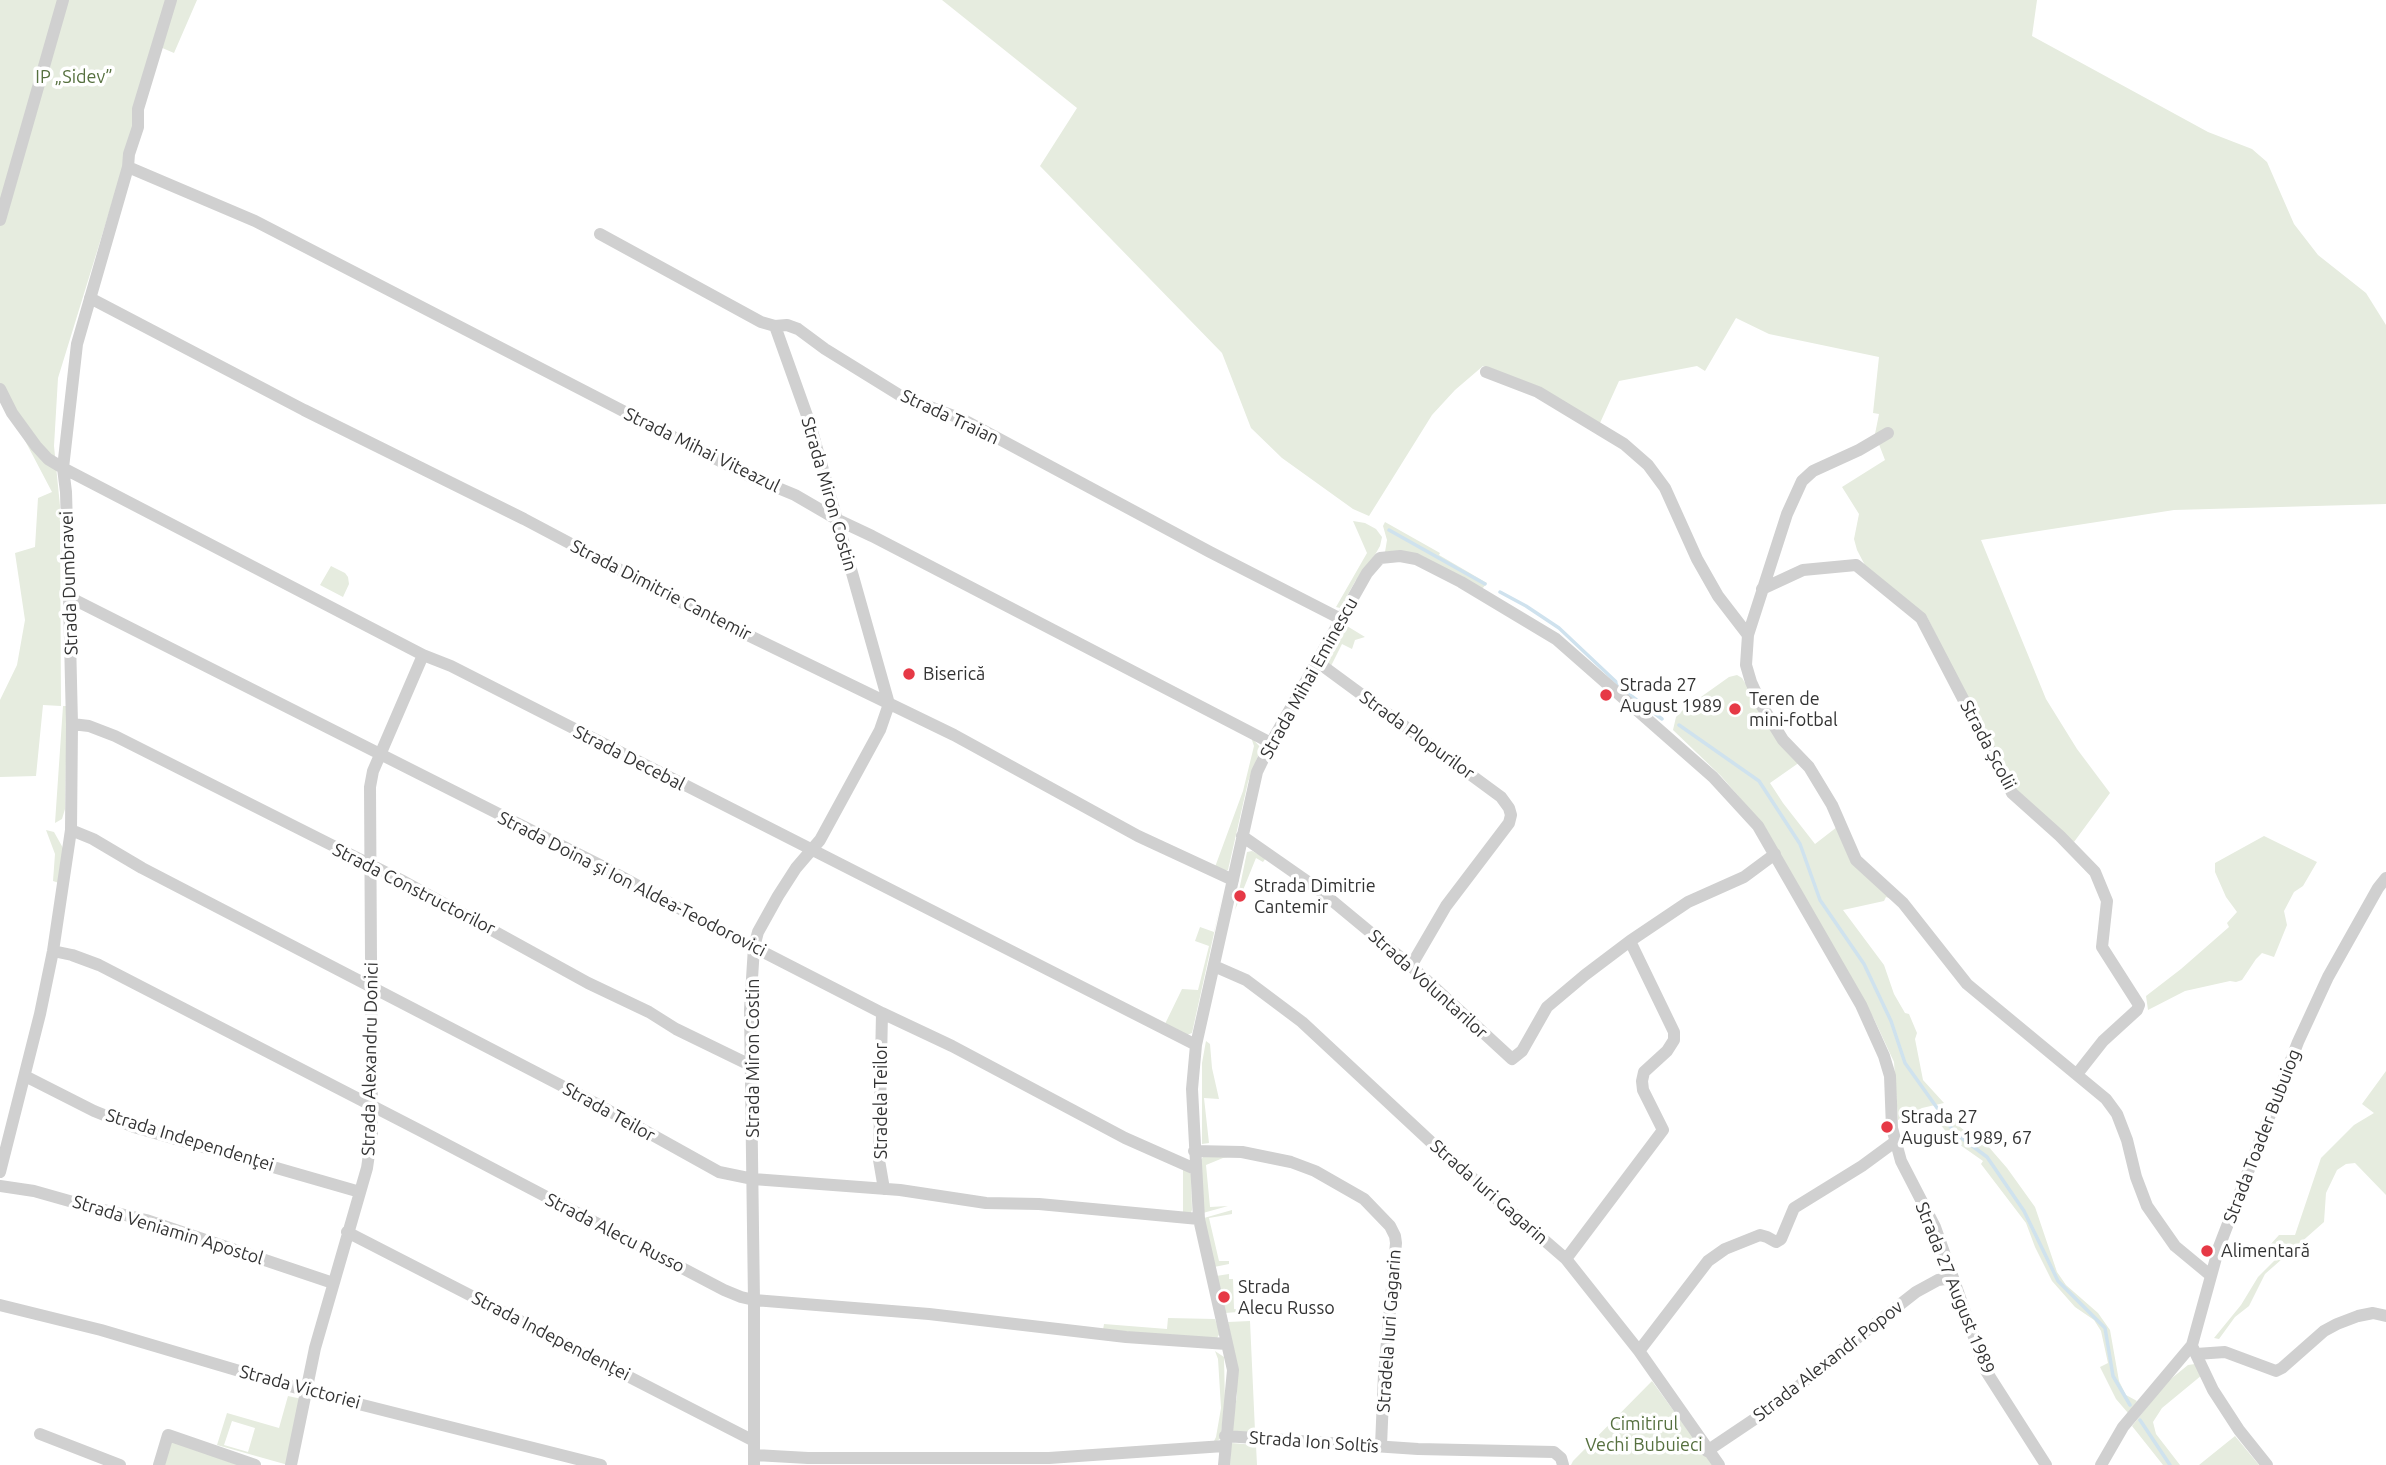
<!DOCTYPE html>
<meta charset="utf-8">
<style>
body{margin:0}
canvas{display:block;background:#fff}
</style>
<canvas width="2386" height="1465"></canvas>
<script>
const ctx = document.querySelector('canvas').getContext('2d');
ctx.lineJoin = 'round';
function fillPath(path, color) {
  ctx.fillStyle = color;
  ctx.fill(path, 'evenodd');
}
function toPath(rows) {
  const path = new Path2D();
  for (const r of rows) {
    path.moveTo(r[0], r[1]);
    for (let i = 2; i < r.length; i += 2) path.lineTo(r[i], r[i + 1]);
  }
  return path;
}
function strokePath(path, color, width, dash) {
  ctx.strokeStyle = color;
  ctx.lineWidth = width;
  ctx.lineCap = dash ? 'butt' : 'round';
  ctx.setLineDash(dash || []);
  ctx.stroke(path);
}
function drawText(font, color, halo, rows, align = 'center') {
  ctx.font = font + ' Ubuntu,sans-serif';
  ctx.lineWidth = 7;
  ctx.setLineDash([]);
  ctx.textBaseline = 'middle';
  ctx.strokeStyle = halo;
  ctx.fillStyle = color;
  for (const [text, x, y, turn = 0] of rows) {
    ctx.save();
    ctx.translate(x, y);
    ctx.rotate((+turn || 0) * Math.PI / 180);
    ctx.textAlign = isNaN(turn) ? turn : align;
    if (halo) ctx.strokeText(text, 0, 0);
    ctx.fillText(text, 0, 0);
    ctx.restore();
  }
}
fillPath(toPath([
 [0,0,197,0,174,53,160,47,58,378,54,446,60,506,61,706,43,705,36,776,0,777,0,700,17,665,25,620,15,553,35,547,38,498,52,492,0,393],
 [942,0,2037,0,2032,36,2208,132,2252,149,2267,162,2294,224,2318,255,2366,293,2386,325,2386,504,2174,510,1981,540,2046,699,2077,749,2110,793,2074,842,2024,802,2011,783,1927,617,1868,571,1857,550,1854,539,1859,514,1842,487,1885,460,1875,434,1879,414,1873,413,1879,357,1769,334,1736,318,1705,371,1697,366,1619,381,1600,423,1483,366,1455,390,1432,415,1369,516,1353,509,1282,458,1251,428,1222,353,1040,166,1077,108],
 [1353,521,1365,523,1376,529,1382,537,1380,546,1360,581,1356,580,1340,608,1336,607,1367,553],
 [1385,522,1440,553,1439,555,1487,583,1482,589,1385,552,1387,540,1383,526],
 [331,566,345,573,348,577,349,584,343,597,320,585],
 [1347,626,1365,637,1355,640,1352,649,1342,644,1331,666,1326,662],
 [1737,675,1742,678,1781,741,1800,762,1770,783,1783,803,1815,844,1837,827,1894,900,1886,897,1884,901,1843,910,1884,965,1894,994,1905,1013,1909,1014,1917,1033,1915,1039,1923,1080,1944,1103,1922,1108,1898,1120,1894,1062,1874,1019,1820,928,1765,827,1721,776,1673,730,1676,717,1684,709,1729,677],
 [63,706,67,706,65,809,62,819,55,823],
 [1251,737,1261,748,1248,782,1228,870,1225,871,1215,867,1243,791,1254,746],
 [46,830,54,832,63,848,59,883,53,881,55,854],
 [2264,836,2317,862,2303,886,2294,892,2284,911,2287,925,2274,957,2262,953,2256,959,2242,980,2236,982,2230,981,2185,991,2148,1010,2146,996,2181,969,2229,927,2227,923,2237,912,2226,897,2215,872,2215,863],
 [1252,851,1266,858,1263,862,1256,858,1235,910,1247,852],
 [1224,888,1192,1033,1187,1035,1165,1024,1182,989,1198,990,1209,946,1195,941,1200,927,1214,932],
 [1206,1041,1210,1044,1212,1068,1219,1099,1204,1098,1209,1143,1202,1144,1202,1063],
 [2386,1071,2386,1195,2355,1163,2346,1164,2337,1170,2326,1193,2324,1222,2265,1274,2249,1306,2235,1317,2219,1339,2214,1338,2241,1305,2258,1277,2279,1256,2270,1245,2279,1235,2295,1235,2321,1158,2354,1125,2374,1113,2362,1104],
 [1946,1109,1960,1127,1976,1140,1981,1138,2007,1168,2035,1207,2057,1272,2066,1285,2098,1313,2110,1330,2119,1381,2126,1395,2137,1401,2128,1413,2116,1399,2100,1367,2108,1363,2101,1331,2094,1320,2075,1307,2052,1281,2035,1247,2026,1223,1981,1164,1983,1161,1953,1140,1930,1112],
 [1242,1155,1223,1158,1206,1165,1210,1207,1228,1206,1203,1213,1200,1161,1203,1157],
 [1183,1168,1191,1174,1192,1210,1190,1215,1183,1214],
 [1232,1210,1232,1214,1209,1218,1219,1261,1229,1261,1229,1264,1214,1267,1204,1218],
 [1229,1274,1229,1279,1233,1279,1234,1309,1251,1311,1225,1313,1216,1276],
 [1168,1318,1215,1319,1220,1333,1217,1338,1103,1330,1104,1324,1167,1329],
 [1250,1321,1255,1431,1260,1436,1236,1433,1231,1430,1237,1396,1237,1365,1228,1322],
 [1215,1351,1224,1357,1225,1404,1220,1439,1213,1443,1216,1437,1221,1408,1218,1359],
 [2195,1364,2202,1375,2162,1408,2153,1422,2156,1434,2180,1465,2163,1465,2132,1426,2167,1382,2188,1365],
 [1652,1381,1713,1465,1571,1465,1573,1461],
 [288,1396,302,1399,288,1465,217,1445,227,1413,279,1428],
 [232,1421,255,1428,248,1452,224,1445],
 [2235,1436,2259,1465,2199,1465],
 [170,1440,242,1465,163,1465],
 [1231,1443,1256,1445,1257,1465,1230,1465]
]), '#e6ecdf');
strokePath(toPath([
 [1389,530,1485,584],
 [1500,592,1526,606,1559,628,1630,695,1662,719],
 [1679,725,1759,781,1800,844,1820,900,1864,964,1891,1021,1905,1063,1955,1133,1987,1157,2024,1211,2058,1281,2105,1328,2113,1376,2130,1405],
 [2140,1420,2170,1465]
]), '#cfe2ee', 3.5);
strokePath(toPath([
 [128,167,255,221,749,476,795,495,838,520,872,536,1271,743],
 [0,220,63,0],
 [600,234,761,322,775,326,787,325,798,329,825,349,901,396,962,419,1210,552,1341,619],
 [90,298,304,410,524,519,692,608,954,735,1138,836,1233,880],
 [1486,372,1538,392,1624,444,1648,465,1665,488,1697,559,1718,596,1748,635],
 [0,389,12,413,36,446,48,459,63,468,423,655,451,666,1196,1045],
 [1888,433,1859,450,1813,471,1802,481,1787,514,1748,635,1746,665,1751,682,1762,706,1783,740,1809,767,1832,805,1856,860,1903,903,1967,984,2106,1099,2117,1114,2127,1140,2136,1177,2147,1206,2175,1246,2210,1275],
 [1762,589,1803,570,1856,565,1921,618,2012,793,2060,836,2095,872,2107,901,2102,947,2139,1005,2137,1010,2103,1041,2077,1074],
 [69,597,598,864,697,918,882,1013,952,1046,1125,1138,1195,1169],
 [1316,661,1501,797,1509,808,1511,815,1509,823,1446,906,1411,966],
 [72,724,89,726,115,736,401,880,588,983,649,1012,676,1029,750,1065],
 [71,830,93,839,142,868,595,1103,719,1172,753,1179,900,1190,986,1203,1039,1204,1199,1219],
 [1242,836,1318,889,1411,966,1512,1059,1522,1051,1547,1007,1585,975,1630,941],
 [53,951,72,955,99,965,421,1131,724,1290,741,1297,754,1300,929,1314,1126,1337,1227,1344],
 [1214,966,1246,980,1302,1022,1432,1143,1566,1259,1639,1351,1719,1465],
 [882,1013,879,1160,884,1189],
 [25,1076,94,1111,134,1127,360,1192],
 [1194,1151,1242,1152,1291,1162,1315,1171,1364,1199,1390,1226,1395,1236,1396,1243,1384,1374,1381,1446],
 [0,1172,40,1014,53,951,71,830,72,724,69,597,66,492,63,468,77,344,128,167,129,154,138,127,138,109,171,0],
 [0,1186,34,1191,87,1206,146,1220,333,1283],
 [347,1232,754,1441],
 [1566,1259,1663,1130,1643,1090,1642,1081,1644,1072,1667,1051,1674,1040,1674,1032,1630,941,1688,902,1744,877,1775,854],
 [0,1305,101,1330,307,1391,601,1465],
 [2193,1348,2213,1390,2239,1430,2267,1465],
 [1639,1351,1708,1261,1725,1249,1760,1235,1767,1237,1776,1242,1781,1239,1794,1208,1862,1166,1896,1141],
 [2196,1354,2225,1352,2276,1371,2282,1368,2324,1331,2337,1324,2358,1316,2373,1313,2386,1316],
 [40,1434,120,1465],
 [1225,1436,1418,1449,1554,1452,1561,1458,1563,1465],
 [1707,1451,1780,1402,1833,1357,1916,1292,1938,1280,1952,1278],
 [755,1455,808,1458,1049,1458,1224,1446],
 [159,1465,168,1435,255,1465],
 [291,1465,315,1348,367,1168,372,1134,370,787,373,771,423,655],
 [754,1465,754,1300,750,1010,754,947,758,932,778,896,796,868,820,840,880,730,889,704,810,424,775,326],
 [1224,1465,1233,1370,1199,1219,1192,1089,1196,1045,1257,772,1271,743,1367,573,1380,558,1400,556,1416,559,1461,582,1556,639,1713,777,1758,826,1861,1005,1884,1056,1890,1076,1892,1128,1901,1161,1935,1227,1986,1371,2046,1465],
 [2101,1465,2123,1427,2192,1345,2219,1247,2298,1042,2328,977,2378,888,2386,878]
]), '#d0d0d0', 12);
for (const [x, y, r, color] of [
 [909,674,7,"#e63946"],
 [1606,695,7,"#e63946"],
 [1735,709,7,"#e63946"],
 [1240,896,7,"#e63946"],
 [1887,1127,7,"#e63946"],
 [2207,1251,7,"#e63946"],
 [1224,1297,7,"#e63946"]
]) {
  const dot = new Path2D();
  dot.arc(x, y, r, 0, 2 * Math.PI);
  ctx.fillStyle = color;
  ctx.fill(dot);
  strokePath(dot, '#fff', 2.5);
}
drawText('18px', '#56703f', '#fff', [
 ["IP „Sidev”",74,77],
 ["Cimitirul",1644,1424],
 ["Vechi Bubuieci",1644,1445]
]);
drawText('18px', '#333', '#fff', [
 ["Strada Traian",950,417,25],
 ["Strada Mihai Viteazul",702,450,26],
 ["Strada Miron Costin",829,494,74],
 ["Strada Dumbravei",69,583,-92],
 ["Strada Dimitrie Cantemir",661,590,27],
 ["Strada Mihai Eminescu",1309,678,-61],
 ["Strada Plopurilor",1417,735,36],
 ["Strada Școlii",1988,745,62],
 ["Strada Decebal",629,758,27],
 ["Strada Doina și Ion Aldea-Teodorovici",632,884,27],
 ["Strada Constructorilor",414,889,27],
 ["Strada Voluntarilor",1428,984,42],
 ["Strada Miron Costin",753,1058,-90],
 ["Strada Alexandru Donici",370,1059,-89],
 ["Stradela Teilor",881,1101,-90],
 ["Strada Teilor",609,1112,29],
 ["Strada Toader Bubuiog",2262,1136,-69],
 ["Strada Independenţei",190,1140,17],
 ["Strada Iuri Gagarin",1489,1192,41],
 ["Strada Veniamin Apostol",168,1230,17],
 ["Strada Alecu Russo",615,1233,27],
 ["Strada 27 August 1989",1955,1288,68],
 ["Stradela Iuri Gagarin",1389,1331,-86],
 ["Strada Independenței",551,1336,27],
 ["Strada Alexandr Popov",1828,1361,-38],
 ["Strada Victoriei",300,1387,15],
 ["Strada Ion Soltîs",1314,1442,4]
]);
drawText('18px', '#333', '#fff', [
 ["Biserică",923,674],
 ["Strada 27",1620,685],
 ["August 1989",1620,706],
 ["Teren de",1749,699],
 ["mini-fotbal",1749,720],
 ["Strada Dimitrie",1254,886],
 ["Cantemir",1254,907],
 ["Strada 27",1901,1117],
 ["August 1989, 67",1901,1138],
 ["Alimentară",2221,1251],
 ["Strada",1238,1287],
 ["Alecu Russo",1238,1308]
], 'left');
</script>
